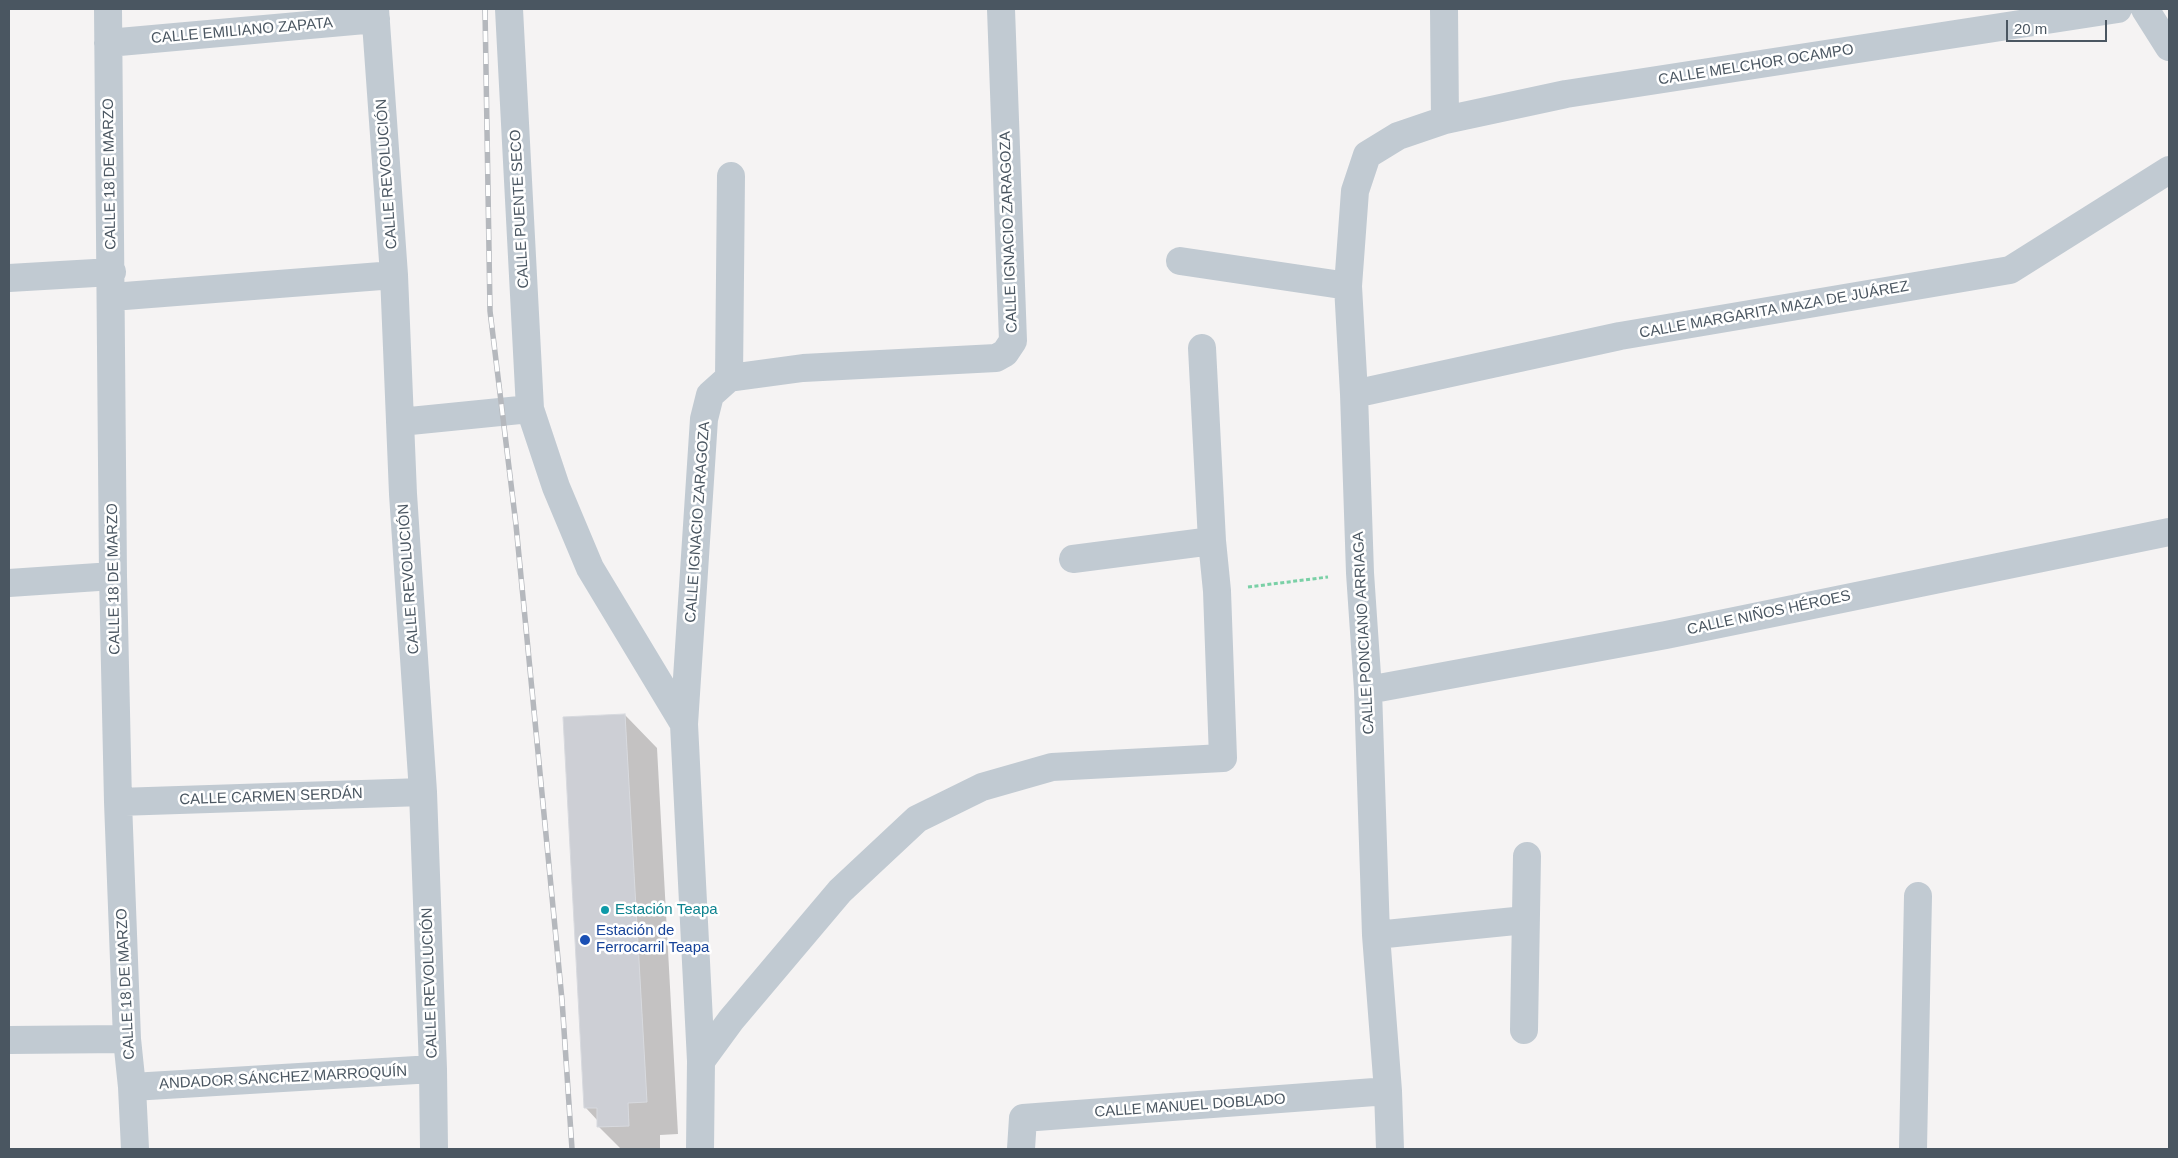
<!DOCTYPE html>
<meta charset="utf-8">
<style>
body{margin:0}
#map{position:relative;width:2178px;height:1158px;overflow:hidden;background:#f5f3f3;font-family:Helvetica,sans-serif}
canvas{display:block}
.frame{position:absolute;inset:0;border:10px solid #4a5661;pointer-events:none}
.scale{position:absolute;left:2006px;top:20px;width:101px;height:22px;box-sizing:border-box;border:2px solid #4a5661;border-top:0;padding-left:6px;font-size:15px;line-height:18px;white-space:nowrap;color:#4a5661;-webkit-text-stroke:4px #fff;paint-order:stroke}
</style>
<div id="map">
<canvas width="2178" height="1158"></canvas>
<div class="frame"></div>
<div class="scale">20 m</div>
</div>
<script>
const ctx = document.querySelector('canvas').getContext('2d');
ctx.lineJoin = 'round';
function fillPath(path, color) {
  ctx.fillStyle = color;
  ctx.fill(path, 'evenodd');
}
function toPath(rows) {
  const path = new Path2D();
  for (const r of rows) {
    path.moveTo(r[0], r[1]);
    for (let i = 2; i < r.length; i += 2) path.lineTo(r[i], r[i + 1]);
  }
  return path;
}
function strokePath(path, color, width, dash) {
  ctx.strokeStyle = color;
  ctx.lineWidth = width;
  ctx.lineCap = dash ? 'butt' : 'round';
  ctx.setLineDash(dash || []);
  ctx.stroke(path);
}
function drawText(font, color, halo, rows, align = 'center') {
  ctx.font = font + ' Helvetica,sans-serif';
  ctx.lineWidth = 5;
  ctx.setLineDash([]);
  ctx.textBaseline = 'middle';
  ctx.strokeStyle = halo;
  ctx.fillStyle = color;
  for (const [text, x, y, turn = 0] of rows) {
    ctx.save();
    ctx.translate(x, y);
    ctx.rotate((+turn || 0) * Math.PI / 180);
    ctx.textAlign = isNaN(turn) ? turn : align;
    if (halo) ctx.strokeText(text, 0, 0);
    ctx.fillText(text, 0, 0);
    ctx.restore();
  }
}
fillPath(toPath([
 [625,715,657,748,678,1134,660,1135,660,1149,621,1149,599,1127,598,1121,586,1108]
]), '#0003');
const building = toPath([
 [625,714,647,1102,628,1103,629,1126,597,1127,597,1108,584,1108,563,717,625,714]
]);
fillPath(building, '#cdcfd5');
strokePath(building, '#d7d9de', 1);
strokePath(toPath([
 [1248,587,1328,577]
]), '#7ad0a6', 3, [4, 2.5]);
strokePath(toPath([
 [108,9,113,576,118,802,127,1039,132,1087,135,1149],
 [375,9,394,275,403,494,423,792,433,1069,434,1149],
 [509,9,530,409,556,487,590,568,684,724],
 [1444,9,1445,120],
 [2145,9,2169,47],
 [108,43,376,19],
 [1180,261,1348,286],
 [9,278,112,272],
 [112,297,394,275],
 [729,378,731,176],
 [1354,394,1620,336,2010,270,2169,170],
 [400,422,530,409],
 [1073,559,1212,541],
 [9,583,113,576],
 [1368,690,1666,635,2169,532],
 [118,802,423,792],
 [1376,935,1525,920],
 [1524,1030,1527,856],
 [9,1040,127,1039],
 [701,1061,731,1020,840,891,917,819,982,787,1052,767,1223,758,1217,591,1212,541,1202,348],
 [132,1087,433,1069],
 [700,1149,701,1061,684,724,704,419,710,395,729,378,803,368,996,358,1005,353,1013,341,1001,9],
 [1021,1149,1023,1118,1388,1091],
 [1390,1149,1388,1091,1376,935,1368,690,1360,573,1354,394,1348,286,1355,191,1367,155,1398,136,1445,120,1566,94,2118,9],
 [1913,1149,1918,896]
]), '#c1cad2', 28);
const rail = toPath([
 [485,9,490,311,516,525,562,1000,572,1149]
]);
strokePath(rail, '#b5b8bd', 5.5);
strokePath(rail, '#fff', 4, [11]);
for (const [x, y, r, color] of [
 [605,910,5,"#0f9aa8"],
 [585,940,6,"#1a4fb4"]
]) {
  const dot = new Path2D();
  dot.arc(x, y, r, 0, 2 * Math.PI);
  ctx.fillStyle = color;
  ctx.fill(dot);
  strokePath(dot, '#fff', 2);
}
drawText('15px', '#4a5661', '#fff', [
 ["CALLE EMILIANO ZAPATA",242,31,-5],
 ["CALLE MELCHOR OCAMPO",1756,65,-9],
 ["CALLE 18 DE MARZO",110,174,-91],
 ["CALLE REVOLUCIÓN",387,174,-94],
 ["CALLE PUENTE SECO",520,209,-93],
 ["CALLE IGNACIO ZARAGOZA",1009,232,-92],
 ["CALLE MARGARITA MAZA DE JUÁREZ",1774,310,-10],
 ["CALLE IGNACIO ZARAGOZA",698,522,-86],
 ["CALLE 18 DE MARZO",114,579,-91],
 ["CALLE REVOLUCIÓN",409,579,-94],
 ["CALLE NIÑOS HÉROES",1769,613,-12],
 ["CALLE PONCIANO ARRIAGA",1364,633,-93],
 ["CALLE CARMEN SERDÁN",271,797,-2],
 ["CALLE REVOLUCIÓN",430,983,-92],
 ["CALLE 18 DE MARZO",126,984,-93],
 ["ANDADOR SÁNCHEZ MARROQUÍN",283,1078,-3],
 ["CALLE MANUEL DOBLADO",1190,1106,-4]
]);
drawText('15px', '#0d838f', '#fff', [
 ["Estación Teapa",615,910]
], 'left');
drawText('15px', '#164399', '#fff', [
 ["Estación de",596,931],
 ["Ferrocarril Teapa",596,948]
], 'left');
</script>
